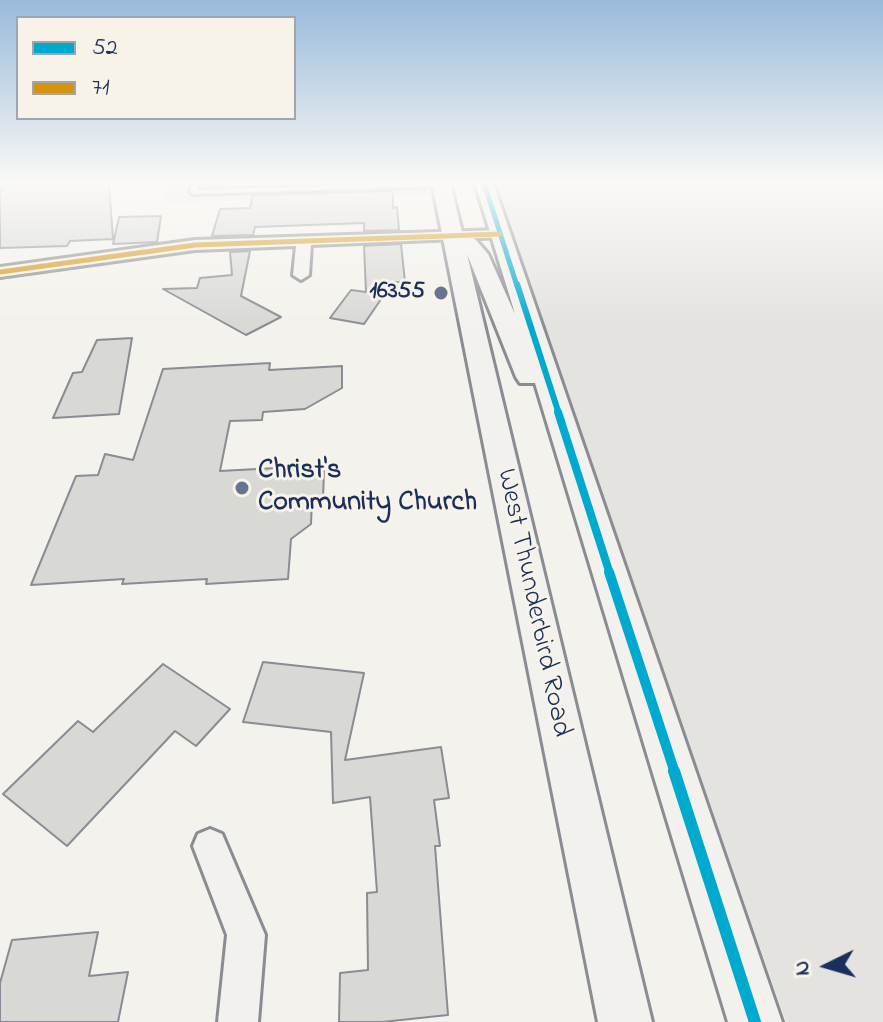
<!DOCTYPE html>
<style>
body{margin:0}
#map{position:relative;width:883px;height:1022px;overflow:hidden;background:#f4f2ec;font-family:"Indie Flower",sans-serif}
canvas{display:block}
.legend{position:absolute;left:16px;top:16px;width:280px;height:104px;box-sizing:border-box;background:#f7f3e8;border:2px solid #9fa5b1;margin:0;padding:10px 14px;list-style:none;font-size:24px;color:#1b2f5e}
.legend li{display:flex;align-items:center;gap:16px;height:40px}
.legend b{width:40px;border:2px solid #9fa5b1}
.north{position:absolute;left:787px;top:926px;width:80px;height:80px;-webkit-text-stroke:6px #f7f3e8;paint-order:stroke;rotate:265deg;font-size:22px;font-weight:700;line-height:32px;text-align:center;color:#1b2f5e}
.north::after{content:'';display:block;margin:auto;width:28px;height:36px;background:#1b2f5e;clip-path:polygon(50% 0,100% 100%,50% 72%,0 100%)}
</style>
<div id="map">
<canvas width="883" height="1022"></canvas>
<ul class="legend">
<li><b style="height:10px;background:#00a9ce"></b>52</li>
<li><b style="height:10px;background:#d6940e"></b>71</li>
</ul>
<div class="north">N</div>
</div>
<script>
const ctx = document.querySelector('canvas').getContext('2d');
ctx.lineJoin = 'round';
function fillPath(path, color) {
  ctx.fillStyle = color;
  ctx.fill(path, 'evenodd');
}
function toPath(rows) {
  const path = new Path2D();
  for (const r of rows) {
    path.moveTo(r[0], r[1]);
    for (let i = 2; i < r.length; i += 2) path.lineTo(r[i], r[i + 1]);
  }
  return path;
}
function strokePath(path, color, width, dash) {
  ctx.strokeStyle = color;
  ctx.lineWidth = width;
  ctx.lineCap = dash ? 'butt' : 'round';
  ctx.setLineDash(dash || []);
  ctx.stroke(path);
}
function drawText(font, color, halo, rows, align = 'center') {
  ctx.font = font + ' "Indie Flower",sans-serif';
  ctx.lineWidth = 6;
  ctx.setLineDash([]);
  ctx.textBaseline = 'middle';
  ctx.strokeStyle = halo;
  ctx.fillStyle = color;
  for (const [text, x, y, turn = 0] of rows) {
    ctx.save();
    ctx.translate(x, y);
    ctx.rotate((+turn || 0) * Math.PI / 180);
    ctx.textAlign = isNaN(turn) ? turn : align;
    if (halo) ctx.strokeText(text, 0, 0);
    ctx.fillText(text, 0, 0);
    ctx.restore();
  }
}
fillPath(toPath([
 [172,183,426,183,428,195,163,203],
 [494,183,883,183,883,1022,786,1022]
]), '#e4e3df');
const building = toPath([
 [7,183,109,183,113,239,70,241,67,246,0,248,0,191,7,183],
 [393,191,393,208,397,207,399,230,364,231,364,223,255,227,253,235,212,236,220,209,250,208,253,195,393,191],
 [161,216,157,242,113,244,119,217,161,216],
 [401,244,405,282,393,282,364,324,330,318,351,290,366,292,364,246,401,244],
 [250,251,241,296,281,317,246,335,163,289,197,288,200,278,232,275,230,252,250,251],
 [132,338,119,414,53,418,73,373,82,372,97,340,132,338],
 [270,363,269,370,342,366,342,388,305,409,263,412,262,420,230,421,220,471,295,467,295,470,324,469,323,500,312,500,311,524,291,539,288,579,206,584,207,579,122,584,124,579,31,585,76,476,98,475,105,454,133,460,163,369,270,363],
 [263,662,364,673,345,760,441,747,449,798,434,800,440,846,435,846,448,1015,382,1022,339,1022,340,973,368,970,367,893,377,892,370,797,333,803,331,732,243,722,263,662],
 [163,664,230,709,196,746,175,731,67,846,3,794,78,721,93,732,163,664],
 [98,932,89,976,128,972,118,1022,0,1022,0,983,12,940,98,932]
]);
fillPath(building, '#d8d8d5');
strokePath(building, '#898c92', 2);
const service = toPath([
 [193,183,199,183,197,190,412,183,444,184,441,186,193,194,190,192,193,183]
]);
const minor = toPath([
 [500,230,507,234,505,237,311,245,309,275,301,280,293,275,296,246,195,250,0,277,0,267,195,240,500,230],
 [210,829,222,834,265,935,258,1022,218,1022,227,935,193,846,198,834,210,829]
]);
const secondary = toPath([
 [432,183,450,183,462,232,476,240,488,254,515,314,475,183,493,183,782,1022,728,1022,535,383,520,383,516,377,467,254,652,1022,598,1022,432,183]
]);
strokePath(service, '#898c92', 6);
strokePath(minor, '#898c92', 6);
strokePath(secondary, '#898c92', 6);
fillPath(service, '#f2f1ed');
fillPath(minor, '#f2f1ed');
fillPath(secondary, '#f2f1ed');
strokePath(toPath([
 [484,183,517,286]
]), '#00a9ce', 5);
strokePath(toPath([
 [517,284,559,414]
]), '#00a9ce', 6);
strokePath(toPath([
 [558,412,610,574]
]), '#00a9ce', 8);
strokePath(toPath([
 [609,572,675,773]
]), '#00a9ce', 10);
strokePath(toPath([
 [674,771,755,1022]
]), '#00a9ce', 12);
strokePath(toPath([
 [0,272,195,245,500,234]
]), '#d6940e', 5);
const sky = ctx.createLinearGradient(0, 0, 0, 326);
sky.addColorStop(0, '#99badb');
sky.addColorStop(0.56, '#faf9f6');
sky.addColorStop(1, '#faf9f600');
ctx.fillStyle = sky;
ctx.fillRect(0, 0, 883, 326);
for (const [x, y, r, color] of [
 [441,293,8,"#677390"],
 [242,488,8,"#677390"]
]) {
  const dot = new Path2D();
  dot.arc(x, y, r, 0, 2 * Math.PI);
  ctx.fillStyle = color;
  ctx.fill(dot);
  strokePath(dot, '#f7f3e8', 3);
}
drawText('bold 24px', '#1b2f5e', '#f7f3e8', [
 ["16355",425,293]
], 'right');
drawText('bold 28px', '#1b2f5e', '#f7f3e8', [
 ["Christ's",258,472],
 ["Community Church",258,504]
], 'left');
drawText('28px', '#1b2f5e', '#f7f3e8', [
 ["West Thunderbird Road",532,603,78]
]);
</script>
